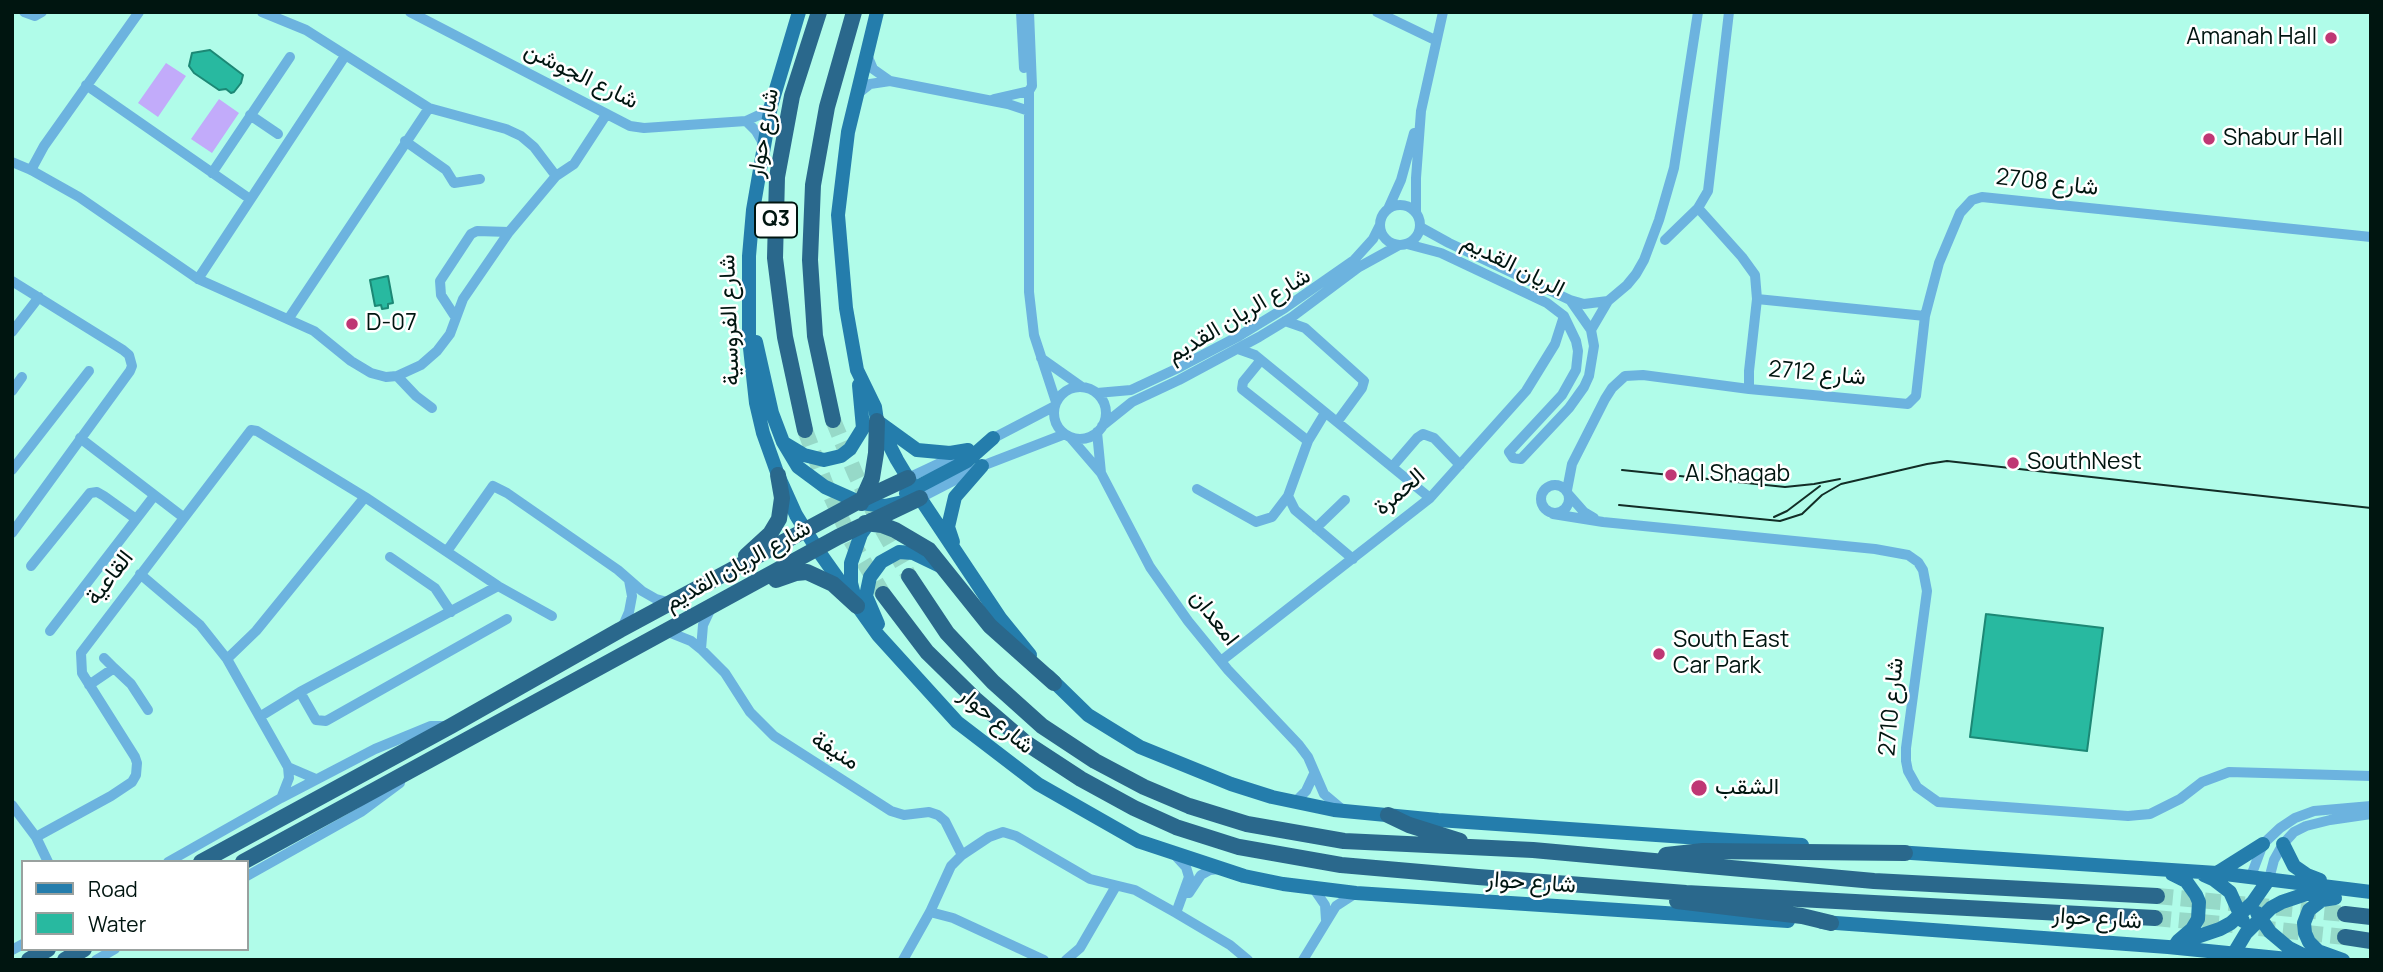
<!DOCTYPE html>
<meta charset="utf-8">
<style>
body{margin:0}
#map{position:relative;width:2383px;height:972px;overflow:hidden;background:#b0fce9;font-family:Manrope,sans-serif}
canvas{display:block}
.frame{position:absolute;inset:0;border:14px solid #001510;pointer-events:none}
.legend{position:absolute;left:21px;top:860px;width:228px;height:91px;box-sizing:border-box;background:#fff;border:2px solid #99a19f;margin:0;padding:9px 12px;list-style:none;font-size:21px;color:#001510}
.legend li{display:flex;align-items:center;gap:14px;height:35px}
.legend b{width:35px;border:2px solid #99a19f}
</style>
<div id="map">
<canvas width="2383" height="972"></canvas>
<div class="frame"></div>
<ul class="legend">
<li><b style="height:9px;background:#247dac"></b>Road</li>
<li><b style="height:19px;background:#28b9a0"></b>Water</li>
</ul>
</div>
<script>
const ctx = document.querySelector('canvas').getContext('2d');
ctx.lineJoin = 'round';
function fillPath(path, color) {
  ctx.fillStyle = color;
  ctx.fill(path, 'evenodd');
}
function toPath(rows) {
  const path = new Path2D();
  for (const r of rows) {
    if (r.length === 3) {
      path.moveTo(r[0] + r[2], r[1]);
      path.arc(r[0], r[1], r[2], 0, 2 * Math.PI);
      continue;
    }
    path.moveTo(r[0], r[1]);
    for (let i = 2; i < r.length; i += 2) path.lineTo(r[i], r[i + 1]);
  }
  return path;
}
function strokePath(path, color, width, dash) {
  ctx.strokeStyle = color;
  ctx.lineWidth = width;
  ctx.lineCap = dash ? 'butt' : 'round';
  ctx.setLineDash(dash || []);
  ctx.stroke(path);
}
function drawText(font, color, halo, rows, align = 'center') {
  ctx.font = font + ' Manrope,Vazirmatn,sans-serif';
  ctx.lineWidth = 5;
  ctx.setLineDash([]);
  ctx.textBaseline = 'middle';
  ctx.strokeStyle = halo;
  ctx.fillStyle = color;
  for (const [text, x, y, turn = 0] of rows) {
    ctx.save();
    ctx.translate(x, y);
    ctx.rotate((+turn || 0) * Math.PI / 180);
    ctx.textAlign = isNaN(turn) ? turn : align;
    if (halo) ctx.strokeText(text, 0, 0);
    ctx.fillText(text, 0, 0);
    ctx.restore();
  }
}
fillPath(toPath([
 [166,63,186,76,158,117,138,103],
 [219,99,239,113,212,153,191,139]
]), '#c2abfa');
const water = toPath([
 [210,50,243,75,241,83,234,92,231,93,226,89,219,90,194,73,189,66,192,53,210,50],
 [388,276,393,303,388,304,388,308,382,309,381,305,375,306,370,280,388,276],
 [1986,614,2103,628,2087,751,1970,737,1986,614]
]);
fillPath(water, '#28b9a0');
strokePath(water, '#1c8875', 2);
strokePath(toPath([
 [833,420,855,473,880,525,909,576],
 [805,430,825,483,852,542,883,594],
 [2157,896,2345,914],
 [2155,918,2233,925],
 [2259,928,2345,937]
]), '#96d9c8', 16, [16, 8]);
strokePath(toPath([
 [24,12,35,16,42,12],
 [262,12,306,30,429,108,506,129,521,136,534,147,556,176],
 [410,12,630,126,644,128,746,121,759,115,771,106],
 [1021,12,1024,68],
 [1029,12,1032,86,1029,91,1029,292,1034,335,1056,402],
 [1377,12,1435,40],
 [867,55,873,69,890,81],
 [86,85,250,199],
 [856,95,870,84,890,81,1008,104,1029,111],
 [994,99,1029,91],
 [250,115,278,134],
 [746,121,756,131,763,143],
 [405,141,446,170,454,183,480,179],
 [12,162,31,170,79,197,198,279,314,331,351,361,371,373,386,377,397,376,416,396,432,408],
 [31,170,44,146,139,12],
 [212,173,290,57],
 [1400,225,20],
 [1698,208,1742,257,1755,275,1757,299,1749,371,1749,389,1908,404,1916,396,1925,316,1939,263,1960,213,1972,200,1982,197,2371,237],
 [1388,209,1401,180,1414,133],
 [1416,212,1416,178,1421,111,1443,12],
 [1665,240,1698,208,1708,191,1729,12],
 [1407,244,1441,253,1547,303,1564,316,1576,341,1578,351,1576,370,1562,395,1509,452,1513,458,1521,459,1569,408,1584,387,1589,376,1594,346,1591,330,1570,300,1449,243,1420,227],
 [198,279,345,56],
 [12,281,123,350,129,355,132,366,130,371,12,533],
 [1757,299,1925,316],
 [1570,300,1584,304,1608,301],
 [289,318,429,108],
 [456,318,441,295,440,281,471,234,477,231,509,232],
 [1285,321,1305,328,1364,381,1362,388,1337,422],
 [1591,330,1608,301,1627,285,1636,274,1644,260,1659,220,1674,168,1698,12],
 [12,332,39,297],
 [1238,349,1255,355,1430,498],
 [1041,358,1082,387],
 [1261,360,1243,382,1242,389,1308,441],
 [397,376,421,365,437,351,450,334,463,299,509,232,556,176,574,164,606,115],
 [1080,413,26],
 [12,391,22,377],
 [1097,393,1131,390,1176,369,1239,336,1285,308,1354,260,1373,239,1380,225],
 [1325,413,1308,441,1288,496,1295,510,1353,559],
 [1102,426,1132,402,1179,380,1259,337,1292,317,1359,267,1399,245],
 [1097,432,1101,473],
 [1070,437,1101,473,1150,567,1188,621,1228,670,1299,745,1308,757,1324,794,1343,810],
 [80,438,183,517],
 [986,442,1055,406],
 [1392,467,1417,438,1423,434,1434,438,1460,465],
 [12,470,89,371],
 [908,478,959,454],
 [1555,499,14],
 [1197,489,1256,522,1272,517,1288,496],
 [1567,490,1572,464,1605,399,1612,388,1625,376,1643,375,1749,389],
 [1569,495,1584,512,1594,518],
 [920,498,982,466,1065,434],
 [1553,514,1603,522,1875,549,1908,555,1918,562,1923,570,1927,591,1906,748,1906,761,1908,771,1917,787,1938,802,2128,816,2150,814,2180,799,2202,782,2229,772,2371,776],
 [1316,528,1345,500],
 [447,551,493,486,507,493,618,570,642,591,656,599,671,603],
 [390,557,435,588,451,612],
 [31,566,90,493,97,492,104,496,136,519],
 [140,574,200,625,227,659,288,767,289,778,282,796],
 [622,628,629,612,632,596,629,580],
 [50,631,154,496],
 [666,631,691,641,701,649,725,673,750,712,774,736,891,811,904,815,929,812,938,815,945,821,962,855],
 [701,649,703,625,711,608],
 [104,658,114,668],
 [227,659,256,631,365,497],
 [1221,661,1430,498,1526,391,1555,344,1564,316],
 [89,685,114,668,131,684,148,710],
 [300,692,316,720,326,721,507,619],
 [261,716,300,692,498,586],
 [288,767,316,779],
 [1296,801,1306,791,1314,774],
 [12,805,36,837,48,862],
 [36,837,111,796,132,782,136,775,137,763,135,757,82,673,81,653,251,430,257,431,365,497,498,586,552,616],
 [1175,855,1186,867,1189,877,1176,913,1230,945,1248,960],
 [168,862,281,798,375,749,431,726,449,726],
 [247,876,361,812,400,783],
 [2251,876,2263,844,2280,828,2295,818,2314,811,2371,806],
 [2269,879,2274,860,2283,844,2294,832,2306,826,2330,820,2371,814],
 [1314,889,1325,905,1326,920],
 [1189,893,1201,875,1210,870,1219,869],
 [930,912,953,918,1044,960],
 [12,950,23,944],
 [96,960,115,949],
 [903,960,930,912,951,866,962,855,989,837,1003,832,1016,836,1090,879,1135,890,1176,913],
 [1066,960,1080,948,1116,886],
 [1303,960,1336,906,1356,893]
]), '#6cb3df', 10);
strokePath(toPath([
 [799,12,771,106,753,210,749,256,749,339,756,403,763,433,778,475,796,515,817,549,878,635,957,722,1038,784,1138,841,1244,876,1283,884,1356,893,1788,921],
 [877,12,848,132,838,215,846,308,857,370,875,407,877,421,897,460,920,498,1000,618,1030,655],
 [756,342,772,413,783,442,798,467,825,487,861,503,885,506,903,502],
 [881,424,917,450,950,453,968,450],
 [784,443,804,455,824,460,841,456,850,449,863,428,859,385],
 [906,493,967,461,993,438],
 [953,542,948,527,955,497,982,466],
 [855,599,851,583,851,563,861,534,871,520],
 [878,624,866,596,870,577,881,562,899,552,913,553,940,566],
 [1048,676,1088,715,1140,747,1231,784,1272,797,1334,810,1438,820,1802,845],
 [2283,844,2294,866,2307,875,2320,880],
 [1896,852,2217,873,2371,892],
 [2217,873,2263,844],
 [2172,874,2186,881,2196,895,2199,902,2198,919,2192,929,2178,941],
 [2204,875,2213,879,2230,892,2243,921],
 [2335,898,2322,900,2309,910,2304,923,2305,933,2309,942,2318,951,2343,960],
 [2257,913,2270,932,2289,948,2313,960],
 [1822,922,2168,947,2298,960],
 [2176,944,2220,929,2231,923,2253,902,2269,879],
 [2234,953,2246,933,2271,908,2282,902,2306,894,2327,893]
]), '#247dac', 14);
strokePath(toPath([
 [833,420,815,336,810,260,813,185,827,107,854,12],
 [805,430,785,337,775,258,777,177,792,96,819,12],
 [861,503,872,478,876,453,877,421],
 [865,523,882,525,895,530,929,550,990,626,1054,683],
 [746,556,770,534,779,519,782,498,778,475],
 [909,576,947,633,993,682,1042,726,1095,761,1144,787,1189,806,1247,824,1344,841,1533,850,1874,881,2157,896],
 [776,580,796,573,807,572,833,584,857,606],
 [883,594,927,652,975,699,1026,743,1081,779,1134,808,1176,827,1239,847,1341,865,1478,877,1686,893,2155,918],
 [1388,815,1409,825,1460,841],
 [1666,855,1703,851,1905,853],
 [201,862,451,726,620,630,863,499,908,478],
 [243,862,838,537,920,498],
 [1677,901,1802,916,1831,923],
 [2345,914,2371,917],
 [2345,937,2371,941],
 [29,960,48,949],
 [65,960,84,949]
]), '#2a688c', 16);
strokePath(toPath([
 [1622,470,1785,487,1814,484,1840,479],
 [1619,505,1780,521,1802,514,1822,495,1841,484,1927,464,1947,461,2371,508],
 [1774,517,1787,511,1820,486]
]), '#122d26', 2);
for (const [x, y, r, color] of [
 [2331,38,7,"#bf3774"],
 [2209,139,7,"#bf3774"],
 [352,324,7,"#bf3774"],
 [2013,463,7,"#bf3774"],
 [1671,475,7,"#bf3774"],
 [1659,654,7,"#bf3774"],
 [1699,788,9,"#bf3774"]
]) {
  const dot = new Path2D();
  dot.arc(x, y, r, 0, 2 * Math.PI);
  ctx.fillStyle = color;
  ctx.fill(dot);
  strokePath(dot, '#fff', 2.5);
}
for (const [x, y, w] of [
 [776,220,42]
]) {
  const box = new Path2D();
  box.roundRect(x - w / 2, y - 17.5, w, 35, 5);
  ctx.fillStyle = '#fff';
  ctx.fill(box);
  strokePath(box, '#001510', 2);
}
drawText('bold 21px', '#001510', null, [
 ["Q3",776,220]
]);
drawText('23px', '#001510', '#fff', [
 ["Amanah Hall",2317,38,"right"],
 ["Shabur Hall",2223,139],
 ["D-07",366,324],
 ["SouthNest",2027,463],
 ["Al Shaqab",1685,475],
 ["South East",1673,641],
 ["Car Park",1673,667],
 ["الشقب",1715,788]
], 'left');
drawText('23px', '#001510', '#fff', [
 ["شارع الجوشن",581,76,26],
 ["شارع حوار",764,133,-80],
 ["شارع 2708",2047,183,6],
 ["الريان القديم",1513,266,27],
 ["شارع الريان القديم",1239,316,-31],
 ["شارع الفروسية",730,320,-92],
 ["شارع 2712",1817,374,5],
 ["الحمرة",1400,492,-41],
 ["شارع الريان القديم",738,566,-29],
 ["القاعية",110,578,-52],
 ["امعدان",1214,618,52],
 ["شارع 2710",1892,707,-85],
 ["شارع حوار",996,721,40],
 ["منيفة",835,751,32],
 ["شارع حوار",1531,883,4],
 ["شارع حوار",2097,919,4]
]);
</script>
